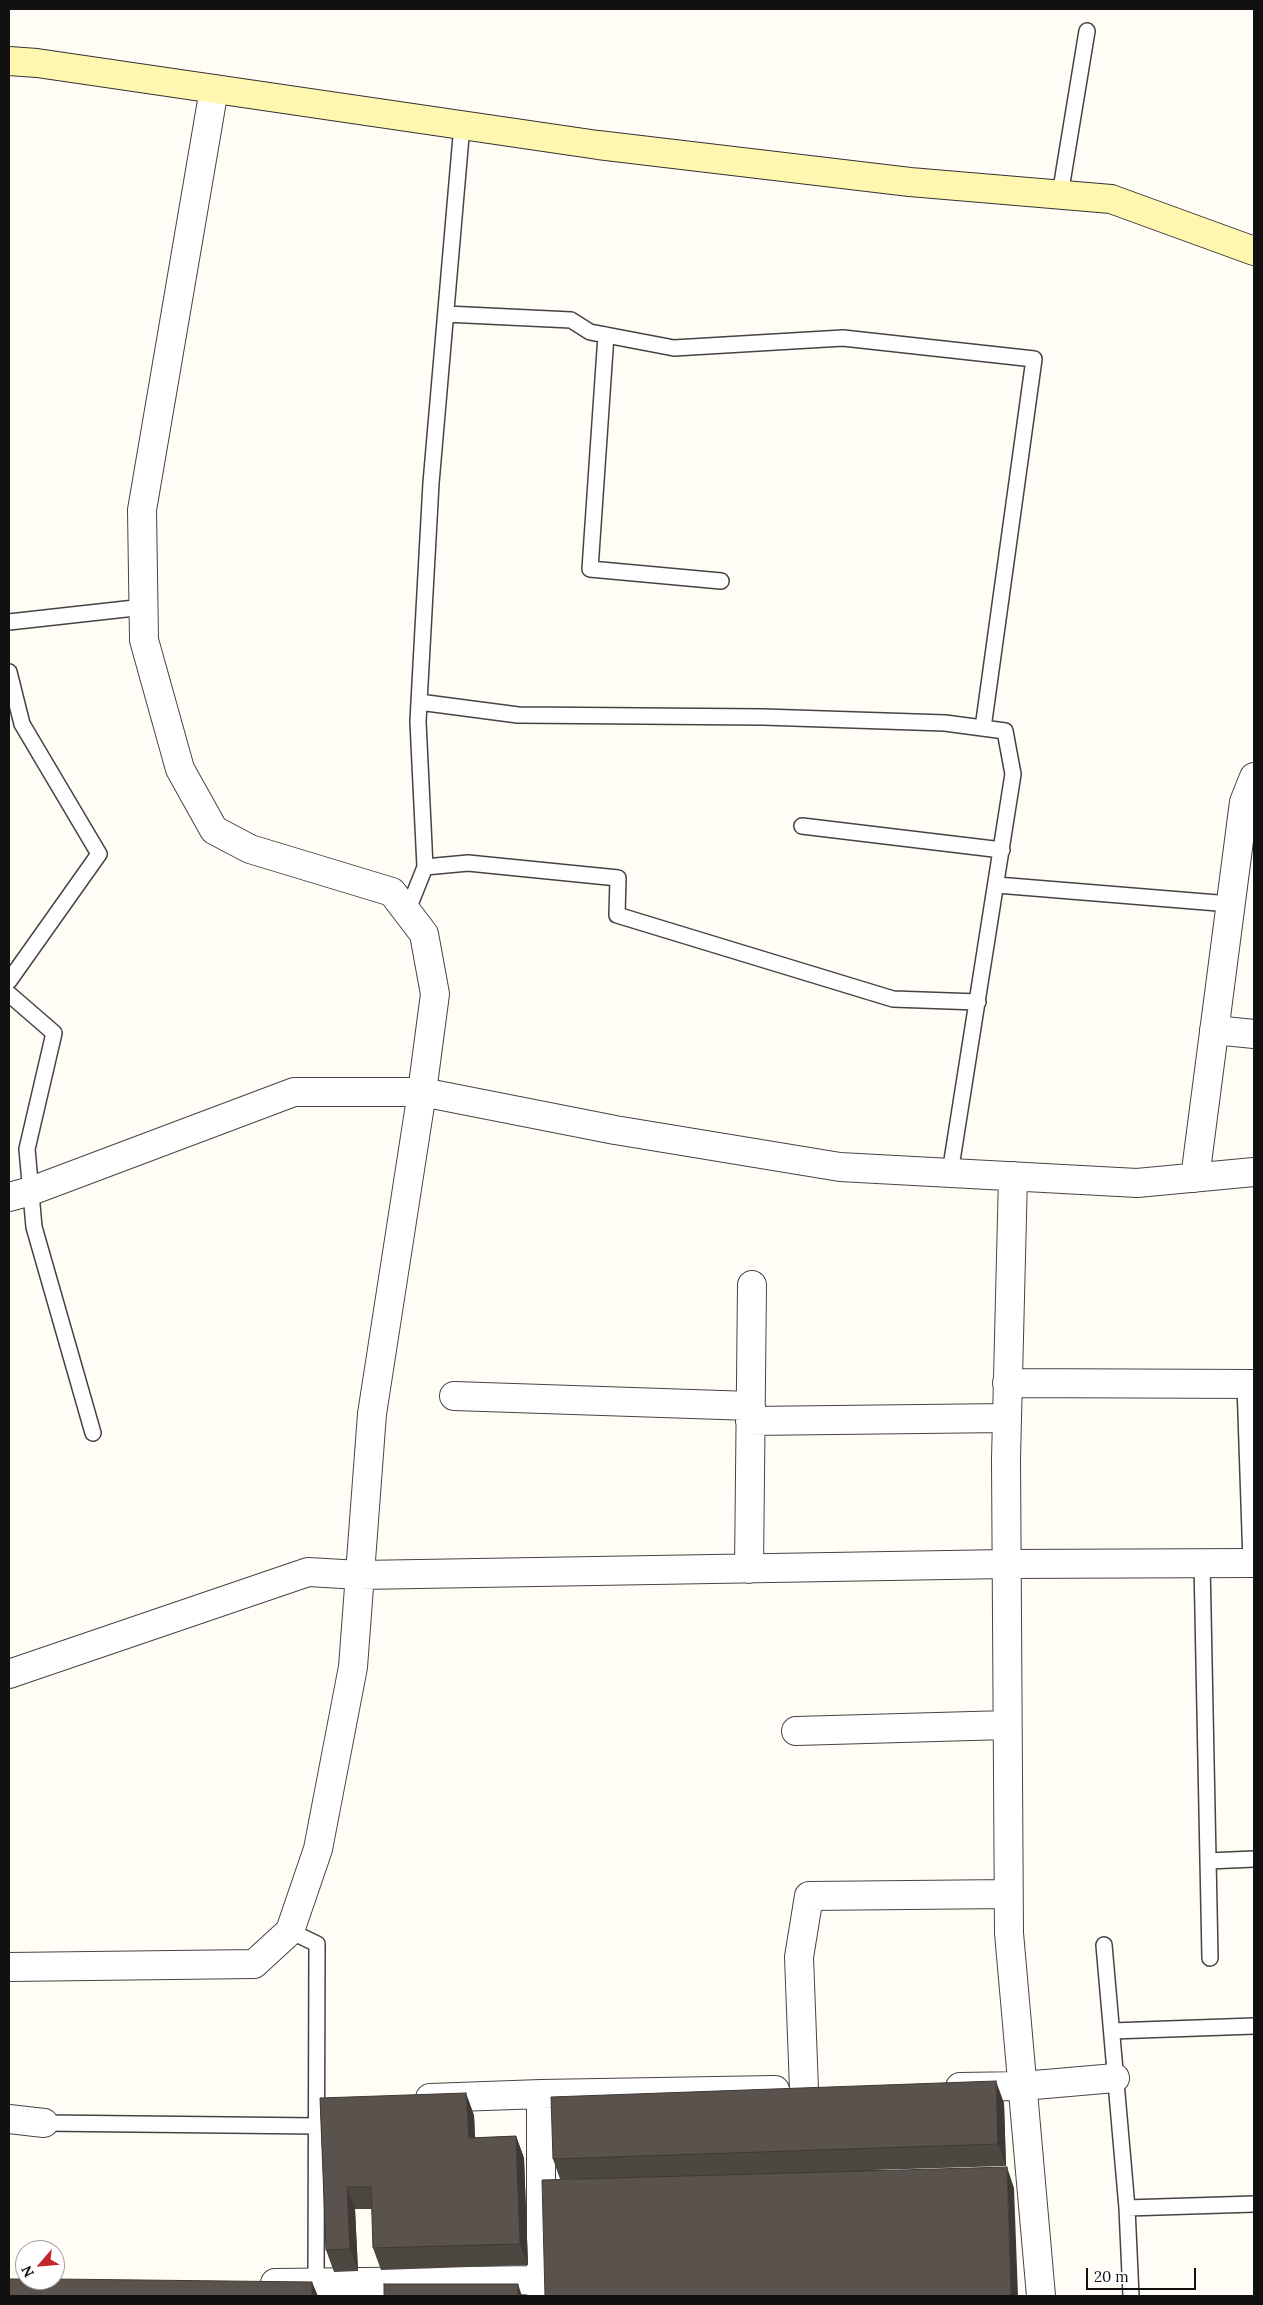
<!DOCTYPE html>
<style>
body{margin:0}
#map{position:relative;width:1263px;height:2305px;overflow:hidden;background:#fffdf5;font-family:Lora,serif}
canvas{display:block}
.frame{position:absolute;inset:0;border:10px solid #111;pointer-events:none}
.north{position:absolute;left:15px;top:2240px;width:50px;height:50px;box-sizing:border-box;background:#fff;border:1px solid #a0a0a0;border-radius:50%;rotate:243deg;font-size:14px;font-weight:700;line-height:20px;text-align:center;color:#111}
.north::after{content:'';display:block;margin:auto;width:18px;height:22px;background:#c4262e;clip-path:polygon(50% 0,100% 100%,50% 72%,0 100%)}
.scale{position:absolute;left:1086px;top:2268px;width:110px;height:22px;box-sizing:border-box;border:2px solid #111;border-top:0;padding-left:6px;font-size:15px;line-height:18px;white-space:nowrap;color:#111;-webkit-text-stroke:4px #fff;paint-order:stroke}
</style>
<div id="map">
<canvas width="1263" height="2305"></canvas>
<div class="frame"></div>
<div class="north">N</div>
<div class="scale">20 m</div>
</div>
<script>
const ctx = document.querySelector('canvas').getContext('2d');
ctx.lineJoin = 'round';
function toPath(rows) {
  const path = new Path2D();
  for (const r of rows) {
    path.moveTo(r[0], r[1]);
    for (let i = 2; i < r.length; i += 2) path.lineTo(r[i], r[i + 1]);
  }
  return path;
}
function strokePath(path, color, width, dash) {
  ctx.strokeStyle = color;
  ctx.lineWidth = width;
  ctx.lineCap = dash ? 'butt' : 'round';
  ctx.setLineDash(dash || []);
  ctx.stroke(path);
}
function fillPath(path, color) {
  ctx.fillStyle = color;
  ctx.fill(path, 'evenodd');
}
const lane = toPath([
 [1060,195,1087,31],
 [446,314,571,320,590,332,674,348,843,338,1034,359,983,728],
 [606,335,590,569,721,581],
 [9,622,144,607],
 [9,672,22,724,99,854,9,981],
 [419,702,518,715,763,717,945,723,1005,731,1013,774,950,1173],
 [802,826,1002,850],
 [425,867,418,722,419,702,431,483,462,125],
 [997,885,1230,904],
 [407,912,425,867,468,863,618,878,617,915,893,999,978,1002],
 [9,994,54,1033,27,1149,34,1227,93,1433],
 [1245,1384,1251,1563],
 [1202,1563,1210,1958],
 [1208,1861,1254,1859],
 [290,1931,317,1944,316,2283],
 [1104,1945,1127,2208,1131,2296],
 [1112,2031,1254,2026],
 [44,2123,317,2126],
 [1127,2208,1254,2204]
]);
const street = toPath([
 [1214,1030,1254,1034],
 [1013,1176,1006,1459,1009,1933,1041,2296],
 [1195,1178,1244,802,1254,777],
 [9,1197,31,1191,294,1092,422,1092,615,1130,840,1167,1137,1183,1254,1172],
 [1007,1383,1254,1384],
 [454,1396,751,1406],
 [750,1421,1006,1418],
 [749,1569,752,1285],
 [9,1674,308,1572,360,1575,1006,1564,1254,1563],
 [796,1731,1007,1725],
 [9,1967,254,1964,290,1931,318,1849,353,1667,372,1414,422,1092,435,994,424,934,392,892,250,849,214,830,180,769,144,640,142,510,214,89],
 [960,2087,1023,2086,1115,2078],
 [804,2089,799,1957,809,1896,1008,1894],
 [541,2094,541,2296],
 [430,2098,541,2094,775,2090],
 [9,2119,44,2123],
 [275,2283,541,2280]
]);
const secondary = toPath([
 [9,61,37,63,598,145,910,182,1111,199,1254,251]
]);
strokePath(lane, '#444', 18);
strokePath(street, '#444', 30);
strokePath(secondary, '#333', 30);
strokePath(lane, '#fff', 15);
strokePath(street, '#fff', 28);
strokePath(secondary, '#fff6b0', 28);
fillPath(toPath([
 [320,2098,474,2115,475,2138,516,2136,524,2158,528,2265,381,2270,373,2248,372,2209,355,2209,358,2271,334,2272,326,2250],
 [1004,2103,1006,2166,874,2170,1014,2188,560,2179,553,2159]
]), '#4d4742');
fillPath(toPath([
 [996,2081,1004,2103,1006,2166,998,2144],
 [466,2093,474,2115,476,2159,469,2138],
 [516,2136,524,2158,528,2265,520,2244],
 [1007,2167,1014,2188,1018,2296,1011,2296],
 [347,2187,355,2209,358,2271,350,2249],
 [312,2282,318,2296,312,2296],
 [518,2284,522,2296,518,2296]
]), '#3f3936');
const building = toPath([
 [996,2081,998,2144,553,2159,551,2097,996,2081],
 [466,2093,469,2138,516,2136,520,2244,373,2248,371,2187,347,2187,350,2249,326,2250,320,2098,466,2093],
 [1007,2167,1011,2296,545,2296,542,2180,1007,2167],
 [9,2279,25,2279,25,2280,55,2279,312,2282,312,2296,9,2296,9,2279],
 [384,2284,518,2284,518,2296,384,2296,384,2284]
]);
fillPath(building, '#5a524d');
strokePath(building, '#3f3936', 1);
</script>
